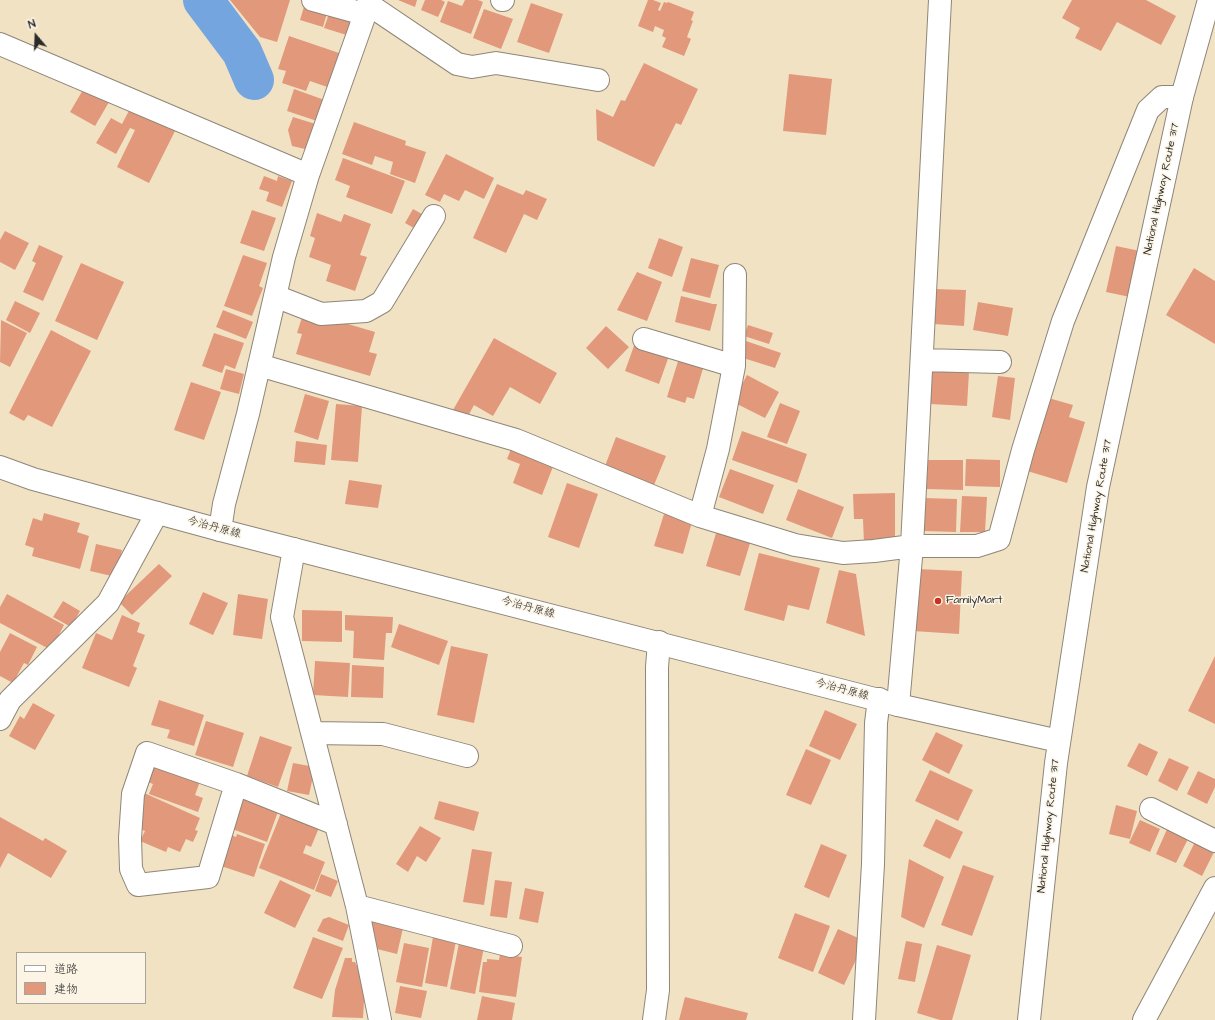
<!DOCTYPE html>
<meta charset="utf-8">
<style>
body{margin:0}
#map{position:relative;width:1215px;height:1020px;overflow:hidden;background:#f2e2c4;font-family:"Architects Daughter","Klee One",sans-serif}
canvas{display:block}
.legend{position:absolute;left:16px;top:952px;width:130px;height:52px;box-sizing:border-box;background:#fcf5e5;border:1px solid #a8a49b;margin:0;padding:5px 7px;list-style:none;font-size:12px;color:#2b2b2b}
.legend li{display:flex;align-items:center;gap:8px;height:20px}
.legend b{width:20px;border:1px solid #a8a49b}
.north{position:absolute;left:16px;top:16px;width:40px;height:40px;-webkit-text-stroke:3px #fcf5e5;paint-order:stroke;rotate:341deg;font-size:11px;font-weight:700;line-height:16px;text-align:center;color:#2b2b2b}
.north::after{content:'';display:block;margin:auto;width:14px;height:18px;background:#2b2b2b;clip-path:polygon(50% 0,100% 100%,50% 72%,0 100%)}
</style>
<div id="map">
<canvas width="1215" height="1020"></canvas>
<ul class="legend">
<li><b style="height:5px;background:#fff"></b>道路</li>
<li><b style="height:11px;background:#e2987b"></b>建物</li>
</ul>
<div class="north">N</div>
</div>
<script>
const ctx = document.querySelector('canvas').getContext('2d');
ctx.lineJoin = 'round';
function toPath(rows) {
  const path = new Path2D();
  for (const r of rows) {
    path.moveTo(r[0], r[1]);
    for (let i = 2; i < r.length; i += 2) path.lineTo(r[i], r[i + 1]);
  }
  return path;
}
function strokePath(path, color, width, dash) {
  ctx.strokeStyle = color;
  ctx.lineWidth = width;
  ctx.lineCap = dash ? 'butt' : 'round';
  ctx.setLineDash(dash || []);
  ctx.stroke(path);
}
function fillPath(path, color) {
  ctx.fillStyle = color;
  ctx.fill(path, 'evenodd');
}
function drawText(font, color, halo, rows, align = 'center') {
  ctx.font = font + ' "Architects Daughter","Klee One",sans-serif';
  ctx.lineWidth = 3;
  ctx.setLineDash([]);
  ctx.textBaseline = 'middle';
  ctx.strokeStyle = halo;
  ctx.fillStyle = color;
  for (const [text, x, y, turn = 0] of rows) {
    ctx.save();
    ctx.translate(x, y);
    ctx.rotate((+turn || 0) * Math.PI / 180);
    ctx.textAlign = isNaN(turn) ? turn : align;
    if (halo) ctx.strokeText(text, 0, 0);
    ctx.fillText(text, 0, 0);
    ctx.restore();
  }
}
strokePath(toPath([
 [203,0,242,52,254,80]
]), '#74a5df', 40);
fillPath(toPath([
 [230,0,290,0,277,42,260,37],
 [306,0,329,6,323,27,300,20],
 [398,0,417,0,415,7],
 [425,0,441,0,445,2,438,17,421,10],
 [465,0,478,0,483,2,471,34,440,22,448,1,462,6],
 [648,0,653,0,661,3,658,10,660,11,664,2,667,3,668,2,694,12,691,20,693,21,687,37,691,39,684,56,662,47,666,38,662,36,664,30,655,26,653,32,638,26],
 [1072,0,1146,0,1176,16,1161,45,1117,22,1101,51,1075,38,1080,28,1062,18],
 [531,3,563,14,549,53,517,42],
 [331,8,359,17,353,37,324,28],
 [484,9,513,19,501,49,473,38],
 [289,36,345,55,333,89,310,81,306,91,282,83,286,71,278,69],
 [644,63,698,89,681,125,676,123,654,167,597,140,596,109,613,117,621,100,625,101],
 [789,74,832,79,826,135,783,131],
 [87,83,112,97,95,126,70,112],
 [294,89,330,102,323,123,287,111],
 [133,103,178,125,149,183,117,167,135,130,130,128,116,154,96,143,111,118,122,124],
 [293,117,322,126,314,151,292,146,288,130],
 [354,122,406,141,405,145,426,152,415,183,390,174,393,162,375,156,372,165,342,154],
 [446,154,494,178,484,199,465,190,459,201,444,194,440,202,425,195],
 [343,158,405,181,392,214,346,197,350,186,335,180],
 [264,176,277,181,278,176,292,181,282,207,266,201,269,192,259,189],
 [497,184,523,195,526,190,547,199,537,220,524,214,506,253,473,238],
 [413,209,429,218,421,232,405,223],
 [252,210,276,218,264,251,240,243],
 [317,213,341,222,344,214,371,224,360,255,367,257,355,291,326,281,331,265,309,257,315,238,310,236],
 [5,231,29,243,15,270,0,262,0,240],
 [659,238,683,247,672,277,648,268],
 [39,245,63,256,43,301,23,292,36,263,32,261],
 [1116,246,1140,251,1130,297,1106,292],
 [243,255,267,263,259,286,263,288,252,316,224,306],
 [691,258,719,265,710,298,682,291],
 [81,263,124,282,97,340,55,321],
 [1194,268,1215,281,1215,344,1166,315],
 [637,272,662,282,647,321,617,310],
 [934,289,966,290,964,326,933,324],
 [681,296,713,304,717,304,710,331,675,322],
 [15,301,40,313,30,333,6,320],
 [978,302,1013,308,1008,336,973,330],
 [223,310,253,322,246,339,216,327],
 [304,311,375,332,369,352,377,354,370,376,296,354,302,334,297,333],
 [1,320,27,333,10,367,0,362],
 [748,325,773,333,769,344,744,336],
 [606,326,629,347,608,369,586,348],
 [51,330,91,351,52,427,28,415,24,421,9,413],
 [214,333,244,343,235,369,225,365,222,373,202,366],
 [494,338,557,373,540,404,510,387,493,416,474,405,467,418,453,410],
 [746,341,781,353,775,368,740,357],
 [635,343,669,356,659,384,625,371],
 [679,358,704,365,694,399,687,397,685,403,667,397],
 [226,369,244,374,239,394,220,389],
 [931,371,969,372,967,406,930,404],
 [747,375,779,392,765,418,733,402],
 [998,376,1015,378,1010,420,992,417],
 [191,382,221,392,204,440,174,430],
 [305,394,329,401,318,440,294,432],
 [1045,397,1073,405,1069,417,1085,422,1067,483,1024,470],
 [780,403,800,411,787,444,767,437],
 [336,404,362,406,358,462,331,460],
 [742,431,807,454,797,483,732,460],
 [616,437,666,456,654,485,605,466],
 [296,441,327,445,325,465,294,462],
 [513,444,556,459,542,495,513,483,520,464,507,459],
 [966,459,1000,460,1000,487,965,486],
 [925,460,963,460,963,490,925,489],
 [730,469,774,485,763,514,719,497],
 [349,480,382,485,378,508,345,504],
 [567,483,598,494,579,548,548,537],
 [798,489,844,507,832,538,786,520],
 [895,493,895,544,864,544,863,519,854,519,853,494],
 [962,496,987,497,985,532,960,532],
 [924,498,957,499,956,532,924,531],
 [44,513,80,523,77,532,89,536,80,569,32,556,34,548,25,545,33,518,42,521],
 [664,514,692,522,683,554,654,546],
 [717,530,751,540,740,576,706,566],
 [96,544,122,550,116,577,90,571],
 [759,553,820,568,809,610,788,605,784,621,744,610],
 [159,564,172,576,132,615,119,602],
 [917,569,962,571,959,634,913,631],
 [839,570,856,574,865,636,826,623],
 [203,592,228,603,213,635,189,624],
 [7,594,64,625,51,650,0,623,0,607],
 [238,594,268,599,262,639,233,635],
 [63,601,80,611,71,627,53,617],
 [302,610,342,611,342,642,302,641],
 [122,615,140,623,137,632,145,635,133,666,137,668,129,687,82,668,96,633,112,640],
 [345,615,393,617,392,633,386,633,384,660,353,658,354,631,345,630],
 [399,624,448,641,439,665,391,647],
 [10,633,37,647,28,665,24,663,13,683,0,676,0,652],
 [451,646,488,654,474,723,437,715],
 [1215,656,1215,724,1188,711],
 [315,661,350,663,348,697,313,695],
 [352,665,384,667,383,698,351,697],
 [159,700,204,715,194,746,167,738,170,730,151,725],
 [33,703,55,715,35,750,9,736,20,716,24,719],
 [825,710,857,724,840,760,809,746],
 [206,721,244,733,233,767,195,755],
 [936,732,963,745,949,774,922,760],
 [260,736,292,747,278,787,247,776],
 [1139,743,1158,752,1147,776,1127,766],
 [806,749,831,760,811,805,786,795],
 [152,758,202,776,195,795,203,798,198,812,149,794,153,784,143,780],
 [1169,758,1189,767,1177,791,1158,781],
 [293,763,315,767,309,795,287,791],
 [930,770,973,790,958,821,915,801],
 [1198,771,1215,779,1215,787,1207,804,1187,794],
 [142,792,200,818,195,830,198,831,193,842,186,839,180,852,168,847,166,852,140,841,145,831,132,826],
 [244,794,280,806,267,842,227,827],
 [439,801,479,812,474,831,434,819],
 [1116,805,1137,811,1130,839,1109,834],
 [283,808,321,823,311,847,306,845,303,853,325,862,314,890,259,868],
 [0,817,43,841,45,838,67,851,51,878,8,853,0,868],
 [936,819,963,832,950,859,923,846],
 [1140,820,1160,829,1150,852,1129,843],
 [420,826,441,838,426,862,417,856,408,872,396,864],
 [1168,827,1189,837,1176,863,1156,854],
 [228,834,236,837,237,834,265,844,254,877,218,865],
 [1196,840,1215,850,1202,876,1183,866],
 [821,844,847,855,829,898,804,887],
 [472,849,492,852,484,905,463,902],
 [909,859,944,877,924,928,901,917],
 [963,865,994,876,972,936,941,925],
 [321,874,338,881,331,897,315,891],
 [280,880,311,895,295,928,264,913],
 [495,880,512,882,507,918,490,916],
 [525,888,544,892,538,923,519,919],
 [795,913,830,926,813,972,778,958],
 [370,916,404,924,397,954,369,947],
 [329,917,349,925,343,941,317,931,323,919],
 [838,929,865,941,844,985,818,973],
 [313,937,343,948,322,999,293,988],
 [433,937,456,941,447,987,425,983],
 [906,941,922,944,915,982,898,979],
 [404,943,429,948,422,987,396,982],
 [459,943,484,947,475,994,450,989],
 [937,945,971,955,952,1020,940,1020,917,1013],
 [500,954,522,957,516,997,479,992,483,962,487,962,487,959,499,960],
 [345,958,352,958,352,962,355,962,365,984,363,1018,332,1017,335,990],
 [400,986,427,991,421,1018,395,1013],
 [482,996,515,1003,512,1020,477,1020],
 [685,997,748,1013,746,1020,679,1020]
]), '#e2987b');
const minor = toPath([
 [313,0,364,14],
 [502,0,503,0],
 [368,4,457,64,472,67,496,63,598,80],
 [0,44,308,175],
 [275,296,321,314,366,311,382,302,434,216],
 [644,339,734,366],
 [922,360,1000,362],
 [259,365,516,440,700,516,795,545,843,553,874,551,912,546,977,546,999,539,1023,450,1063,321,1148,110,1162,97,1182,97],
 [700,516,718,449,734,366,735,275],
 [220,530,224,504,248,414,284,257,308,175,370,0],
 [294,549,282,617,357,906,380,1020],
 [898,705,912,546,940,0],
 [0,719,10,700,108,603,157,513],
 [312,733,383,734,467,756],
 [236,784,208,877,138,885,131,869,130,838,133,794,147,753,236,784,336,824],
 [1151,809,1215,841],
 [357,906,511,946],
 [654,1020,658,990,657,667,659,642],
 [864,1020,873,864,876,723,879,699],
 [1144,1020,1215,888]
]);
const major = toPath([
 [0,467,33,479,220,530,898,705,1059,741]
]);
const highway = toPath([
 [1029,1020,1056,763,1098,487,1182,97,1209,0]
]);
strokePath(minor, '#8e8678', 24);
strokePath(major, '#8e8678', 24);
strokePath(highway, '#8e8678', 24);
strokePath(minor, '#fff', 22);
strokePath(major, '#fff', 22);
strokePath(highway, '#fff', 22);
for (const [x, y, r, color] of [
 [938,601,4,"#c8321e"]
]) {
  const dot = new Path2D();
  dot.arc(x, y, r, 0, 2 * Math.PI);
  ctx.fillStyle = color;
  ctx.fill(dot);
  strokePath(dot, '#fcf5e5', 1.5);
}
drawText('11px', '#2b2b2b', '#fcf5e5', [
 ["National Highway Route 317",1162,189,-78],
 ["National Highway Route 317",1097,506,-80],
 ["今治丹原線",214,528,15],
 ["今治丹原線",528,608,15],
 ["今治丹原線",842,690,15],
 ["National Highway Route 317",1049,826,-84]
]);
drawText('11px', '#2b2b2b', '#fcf5e5', [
 ["FamilyMart",946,601]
], 'left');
</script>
